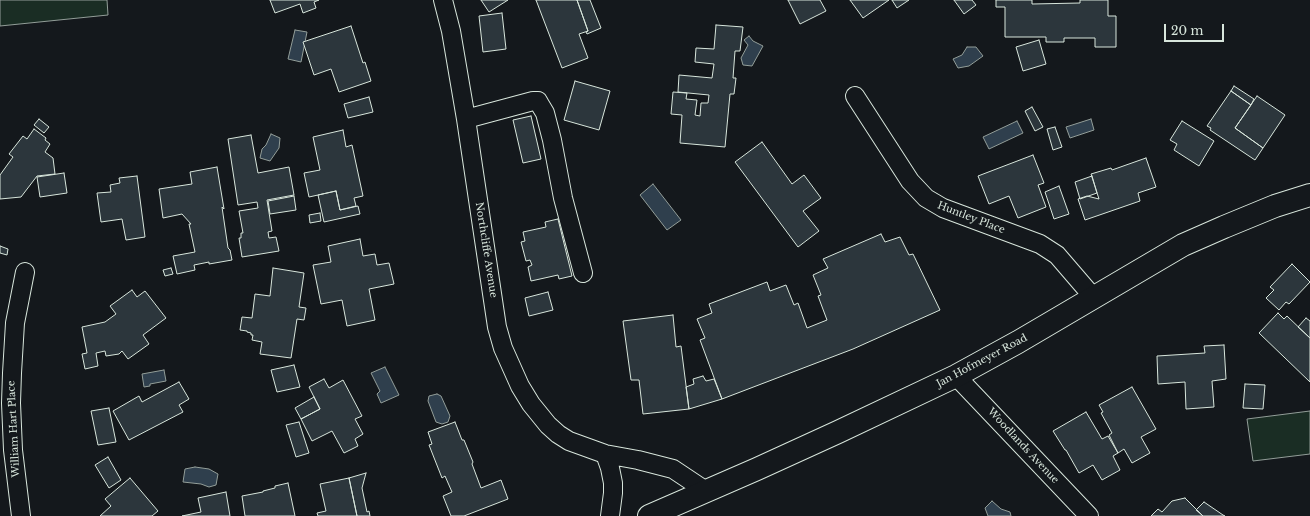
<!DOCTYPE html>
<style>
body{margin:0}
#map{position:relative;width:1310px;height:516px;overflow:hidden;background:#14181c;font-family:"Libre Baskerville",serif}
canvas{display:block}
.scale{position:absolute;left:1164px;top:24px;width:60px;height:18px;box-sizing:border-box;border:2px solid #d8e6dc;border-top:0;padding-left:5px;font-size:12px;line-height:14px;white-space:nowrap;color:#d8e6dc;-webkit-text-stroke:3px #14181c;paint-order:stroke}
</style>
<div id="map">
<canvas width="1310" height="516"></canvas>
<div class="scale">20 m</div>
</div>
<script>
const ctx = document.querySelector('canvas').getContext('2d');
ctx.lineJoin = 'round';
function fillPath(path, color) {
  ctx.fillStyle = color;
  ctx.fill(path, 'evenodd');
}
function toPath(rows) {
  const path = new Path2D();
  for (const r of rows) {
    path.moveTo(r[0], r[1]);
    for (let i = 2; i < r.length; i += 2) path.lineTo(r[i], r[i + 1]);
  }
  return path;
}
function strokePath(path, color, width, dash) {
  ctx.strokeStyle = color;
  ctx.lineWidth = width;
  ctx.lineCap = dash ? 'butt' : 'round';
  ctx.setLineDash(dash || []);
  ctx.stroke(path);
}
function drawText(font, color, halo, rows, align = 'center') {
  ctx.font = font + ' "Libre Baskerville",serif';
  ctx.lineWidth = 3;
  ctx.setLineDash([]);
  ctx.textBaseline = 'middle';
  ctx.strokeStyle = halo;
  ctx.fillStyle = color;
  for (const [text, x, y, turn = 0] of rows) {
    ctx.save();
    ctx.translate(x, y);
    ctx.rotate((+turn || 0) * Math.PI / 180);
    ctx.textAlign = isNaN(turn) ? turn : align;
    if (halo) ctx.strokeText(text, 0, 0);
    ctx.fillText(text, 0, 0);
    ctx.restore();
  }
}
const green = toPath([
 [0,0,107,0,108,15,0,26,0,0],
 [1310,411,1310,454,1253,461,1247,419,1310,411]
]);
fillPath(green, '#1a2d24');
strokePath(green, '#939e99', 1);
const water = toPath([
 [295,30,307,32,301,62,288,59,295,30],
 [749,36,753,41,763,46,752,66,743,65,741,58,748,45,744,40,749,36],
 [967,47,976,47,983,56,969,66,958,68,953,59,962,55,967,47],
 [1091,119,1094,130,1070,138,1066,127,1091,119],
 [1017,121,1023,133,989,149,983,137,1017,121],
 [271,134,280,138,279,148,270,161,260,158,262,149,266,145,271,134],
 [653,184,681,220,667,230,640,195,653,184],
 [385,367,399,395,381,403,377,394,380,391,371,373,385,367],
 [164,370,166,381,150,384,150,386,144,387,142,374,164,370],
 [437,394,441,396,450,416,448,422,442,424,436,422,428,401,429,396,437,394],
 [195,467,209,469,218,474,216,485,209,487,201,484,183,482,185,469,195,467],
 [992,501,1001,509,1010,512,1011,516,988,516,985,508,992,501]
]);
fillPath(water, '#2f3f4d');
strokePath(water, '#939e99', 1);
const building = toPath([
 [270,0,319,0,314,2,316,8,303,13,300,4,275,13,270,0],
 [481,0,508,0,489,12,481,0],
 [536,0,577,0,588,31,579,34,588,58,562,68,536,0],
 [577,0,590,0,601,28,587,34,586,32,588,31,577,0],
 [788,0,820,0,826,11,800,24,788,0],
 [850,0,889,0,863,18,850,0],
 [892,0,909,0,897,8,892,0],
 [954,0,972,0,976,5,964,14,954,0],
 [996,0,1032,0,1032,4,1080,3,1080,0,1108,0,1108,16,1116,16,1116,47,1095,47,1095,38,1064,38,1064,42,1046,42,1046,37,1005,37,1005,7,996,7,996,0],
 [502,13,506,49,483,52,479,16,502,13],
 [716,25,743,27,740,51,735,51,733,78,736,78,734,94,730,94,725,147,680,143,682,115,671,114,673,92,687,93,686,99,697,100,695,115,700,116,701,103,708,103,709,95,678,92,679,75,712,78,714,64,695,62,696,48,714,49,716,25],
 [351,26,363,63,365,62,371,81,339,92,331,69,314,75,303,42,351,26],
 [1039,40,1046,64,1023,71,1016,47,1039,40],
 [575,81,610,91,599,130,564,120,575,81],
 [1234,86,1254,99,1251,105,1231,91,1234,86],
 [1231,91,1251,105,1235,128,1263,148,1255,160,1210,130,1211,128,1207,126,1231,91],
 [1257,96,1285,115,1263,148,1235,128,1257,96],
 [369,97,373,112,348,118,344,104,369,97],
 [1032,107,1043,127,1035,131,1025,111,1032,107],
 [531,116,541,159,523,163,513,120,531,116],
 [39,119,49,127,44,133,34,125,39,119],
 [1182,121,1214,141,1199,166,1174,150,1177,144,1170,140,1182,121],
 [1055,127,1062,147,1053,150,1047,129,1055,127],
 [34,129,46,138,45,140,50,144,45,152,53,158,55,174,37,176,21,197,0,199,0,175,13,157,9,154,23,136,27,139,34,129],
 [343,130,346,147,352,145,363,196,354,198,356,206,340,210,336,191,309,197,304,173,320,170,313,137,343,130],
 [251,135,258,173,289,167,294,195,267,200,272,231,268,232,269,238,276,237,279,251,242,257,239,238,241,238,241,233,243,233,239,211,258,208,257,202,238,205,228,139,251,135],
 [762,142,792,184,804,175,821,198,803,211,819,231,798,247,735,162,762,142],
 [1033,155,1044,183,1038,185,1046,207,1018,218,1009,196,989,204,978,176,1033,155],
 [1146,158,1156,187,1138,193,1140,201,1085,220,1078,199,1087,196,1099,199,1091,174,1111,168,1112,170,1146,158],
 [217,167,224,209,222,207,228,248,230,250,232,260,209,264,209,262,194,265,195,270,177,274,173,256,195,252,189,224,191,224,182,214,163,218,159,189,192,184,190,172,217,167],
 [64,173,67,193,40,197,37,177,64,173],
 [137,176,145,237,126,240,122,219,101,222,97,193,111,192,110,185,120,183,119,178,137,176],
 [1092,176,1097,193,1080,199,1075,182,1092,176],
 [1059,186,1069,214,1054,219,1045,192,1059,186],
 [336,191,340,210,358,206,360,214,324,222,318,195,336,191],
 [294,196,296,210,270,214,268,201,294,196],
 [320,213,321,221,310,223,309,215,320,213],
 [558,219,572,276,559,279,558,275,531,281,528,267,532,265,530,260,526,261,521,242,525,241,523,232,546,227,545,222,558,219],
 [881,234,885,242,900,237,909,255,913,254,940,310,853,349,722,399,700,340,705,338,697,319,712,313,709,304,767,282,770,291,786,285,794,305,798,303,807,328,827,320,818,296,821,295,813,275,828,268,823,259,881,234],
 [360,239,363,256,375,254,377,265,389,263,394,284,369,289,375,320,347,326,342,300,321,304,313,265,331,262,328,246,360,239],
 [0,246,8,249,7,255,0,253,0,246],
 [1292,264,1310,282,1289,304,1286,302,1279,310,1266,298,1274,290,1270,287,1292,264],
 [171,268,173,274,165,276,163,270,171,268],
 [273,268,304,273,299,307,306,308,304,320,297,319,291,358,260,354,262,342,252,340,253,335,251,335,251,333,247,332,247,331,240,330,242,317,252,318,255,294,270,296,273,268],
 [132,290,137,297,145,291,166,318,143,335,149,344,128,359,122,351,119,354,106,356,105,351,96,353,98,366,85,369,82,354,87,353,82,327,105,322,116,314,110,306,132,290],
 [548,292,553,310,529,316,525,298,548,292],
 [1278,313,1284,319,1287,316,1310,338,1310,382,1259,333,1278,313],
 [673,315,676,347,681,346,689,409,643,414,639,380,631,380,623,321,673,315],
 [1306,318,1310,321,1310,338,1298,327,1306,318],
 [1224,345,1226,379,1212,381,1214,407,1186,409,1185,382,1158,384,1157,356,1205,353,1204,346,1224,345],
 [294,365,300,387,277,392,271,370,294,365],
 [703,376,706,381,714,379,722,399,689,409,686,387,694,384,693,379,703,376],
 [324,379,329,388,343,380,362,416,355,419,363,434,355,439,358,446,344,453,332,431,312,441,301,419,320,409,309,387,324,379],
 [179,382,189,399,179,405,183,412,129,440,113,411,139,396,142,402,179,382],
 [1245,384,1265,385,1263,409,1243,408,1245,384],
 [1132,387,1156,429,1141,437,1150,453,1132,463,1124,449,1118,453,1109,435,1112,433,1101,413,1103,412,1099,405,1132,387],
 [314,397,320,409,301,419,295,408,314,397],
 [109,408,116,442,98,445,91,411,109,408],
 [1086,412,1102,439,1108,436,1118,453,1113,456,1120,470,1102,480,1093,465,1079,473,1066,450,1065,450,1053,431,1086,412],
 [299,422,309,453,296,457,286,425,299,422],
 [455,422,462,440,464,440,473,462,472,464,481,488,501,480,508,499,464,516,451,516,443,496,452,492,445,476,442,478,429,445,432,444,428,432,455,422],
 [108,457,121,480,109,488,95,465,108,457],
 [366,473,362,488,367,512,369,511,370,516,357,516,349,478,366,473],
 [130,478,158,511,152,516,100,516,111,506,105,499,130,478],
 [349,478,357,516,318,516,317,513,326,511,320,484,349,478],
 [288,483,295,516,245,516,242,496,263,492,263,491,275,488,275,486,288,483],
 [226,492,230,516,182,516,201,512,198,498,226,492],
 [1185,498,1203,516,1151,516,1158,509,1162,512,1172,501,1185,498],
 [1204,502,1223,515,1225,516,1203,516,1196,510,1204,502]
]);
fillPath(building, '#2c363c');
strokePath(building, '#d8e6dc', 1);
const street = toPath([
 [443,0,451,31,466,119,497,327,503,348,520,386,531,404,548,425,558,434,569,441,605,454,638,460,673,469,706,491],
 [855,96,910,181,926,198,943,208,1040,244,1057,255,1094,298],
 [466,119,533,101,538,101,539,103,545,113,552,140,563,198,583,273],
 [956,376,1089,516],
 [605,454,610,468,613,483,613,493,610,516],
 [21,516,13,450,11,403,12,373,15,323,25,272]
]);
const secondary = toPath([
 [649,516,757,469,838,432,956,376,1018,342,1183,245,1224,227,1275,206,1310,195]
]);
strokePath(street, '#d8e6dc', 20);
strokePath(secondary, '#d8e6dc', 24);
strokePath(street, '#14181c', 18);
strokePath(secondary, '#14181c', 22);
drawText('10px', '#d8e6dc', '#14181c', [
 ["Huntley Place",971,218,21],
 ["Northcliffe Avenue",486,250,81],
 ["Jan Hofmeyer Road",982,361,-28],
 ["William Hart Place",14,429,-93],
 ["Woodlands Avenue",1023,446,47]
]);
</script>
